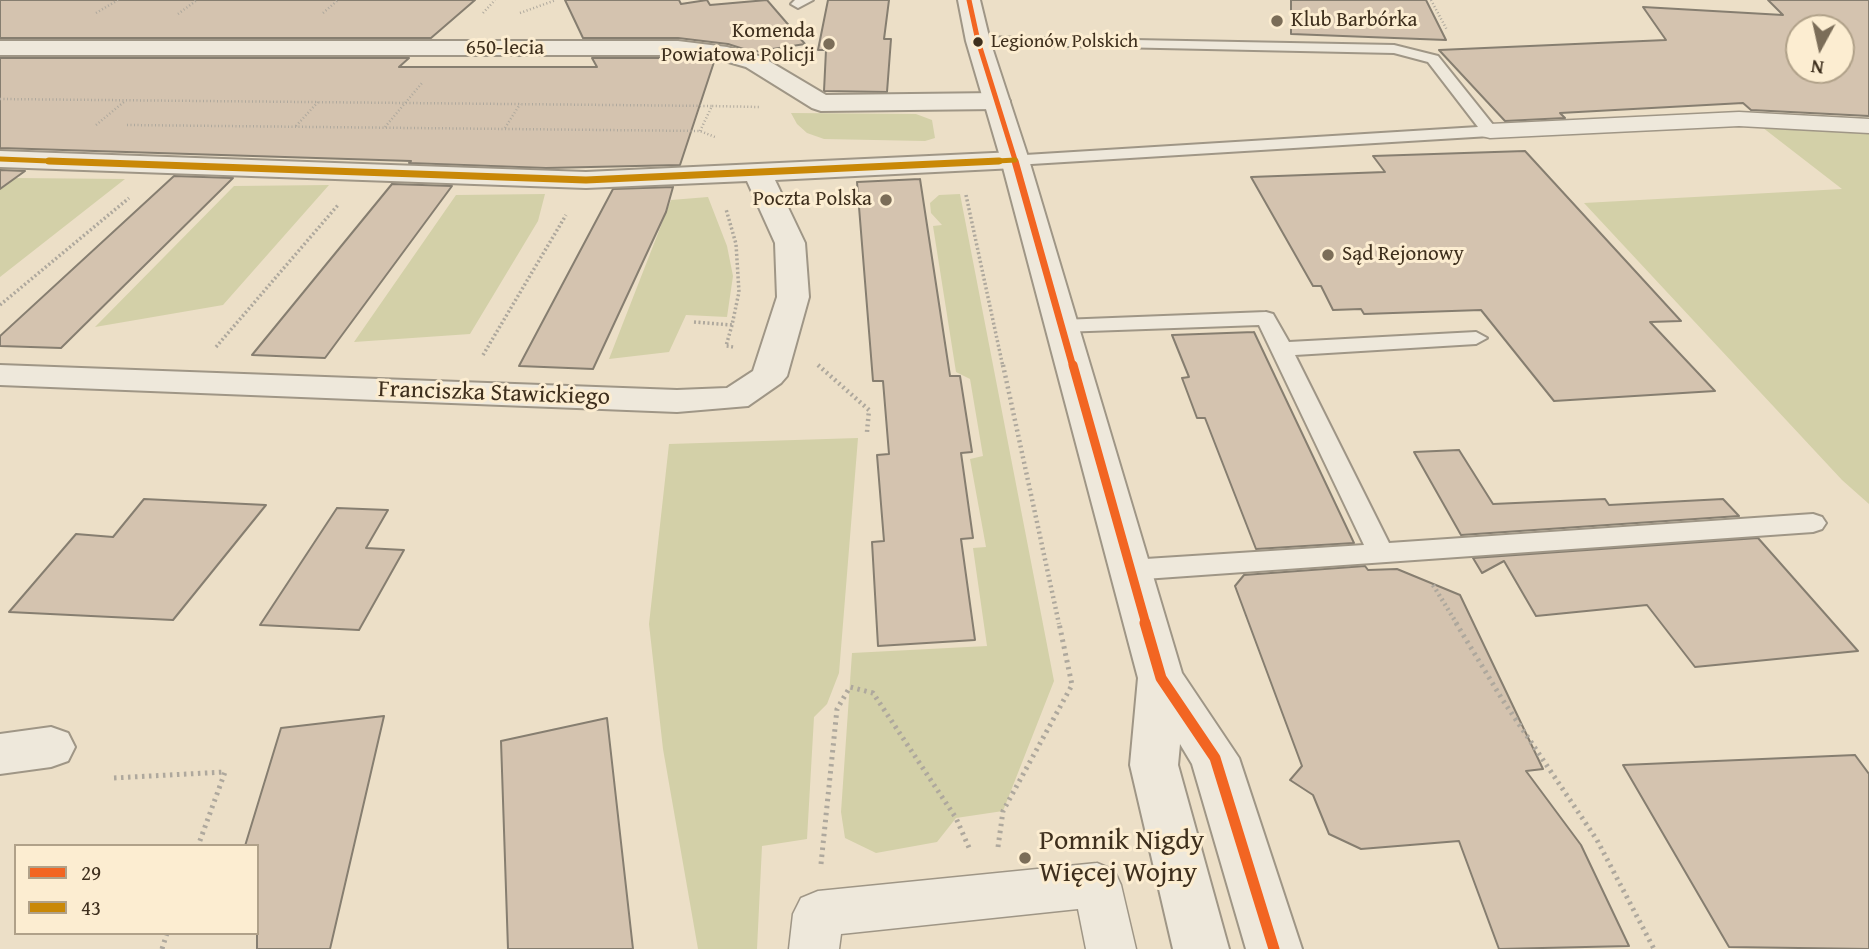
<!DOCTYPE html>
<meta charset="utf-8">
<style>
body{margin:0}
#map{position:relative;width:1869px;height:949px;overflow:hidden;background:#ecdfc7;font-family:"Gentium Book Plus",serif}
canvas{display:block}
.legend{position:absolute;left:14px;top:844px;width:245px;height:91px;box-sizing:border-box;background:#fcedd1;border:2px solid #b0a189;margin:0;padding:9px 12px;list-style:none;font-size:21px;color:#3e2f1d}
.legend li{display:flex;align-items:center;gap:14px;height:35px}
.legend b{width:35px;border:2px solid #b0a189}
.north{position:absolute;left:1785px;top:14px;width:70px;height:70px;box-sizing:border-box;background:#fcedd1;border:2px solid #b0a189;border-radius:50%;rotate:188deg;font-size:19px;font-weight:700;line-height:28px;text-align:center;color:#3e2f1d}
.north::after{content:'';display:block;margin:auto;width:24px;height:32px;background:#7b6d58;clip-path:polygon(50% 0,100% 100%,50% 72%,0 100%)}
</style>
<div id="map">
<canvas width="1869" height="949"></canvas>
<ul class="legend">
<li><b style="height:9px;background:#f26522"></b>29</li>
<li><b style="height:9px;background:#c98807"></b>43</li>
</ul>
<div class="north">N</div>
</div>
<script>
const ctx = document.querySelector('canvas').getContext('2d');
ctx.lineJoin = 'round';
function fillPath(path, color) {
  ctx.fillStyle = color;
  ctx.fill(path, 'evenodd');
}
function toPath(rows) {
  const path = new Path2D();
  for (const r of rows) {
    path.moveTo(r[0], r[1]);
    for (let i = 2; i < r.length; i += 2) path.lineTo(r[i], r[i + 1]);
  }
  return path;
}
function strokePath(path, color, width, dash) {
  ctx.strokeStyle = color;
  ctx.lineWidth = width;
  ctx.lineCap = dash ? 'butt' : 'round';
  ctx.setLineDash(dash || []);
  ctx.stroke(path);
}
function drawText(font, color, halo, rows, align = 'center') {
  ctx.font = font + ' "Gentium Book Plus",serif';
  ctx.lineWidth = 6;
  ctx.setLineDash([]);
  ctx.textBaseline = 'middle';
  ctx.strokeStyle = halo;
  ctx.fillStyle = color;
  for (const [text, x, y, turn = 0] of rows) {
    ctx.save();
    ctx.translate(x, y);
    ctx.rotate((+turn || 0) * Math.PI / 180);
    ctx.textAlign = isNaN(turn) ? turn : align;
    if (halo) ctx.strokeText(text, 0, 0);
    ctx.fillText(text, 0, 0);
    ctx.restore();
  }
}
fillPath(toPath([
 [791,113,916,114,932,120,935,138,925,141,824,139,807,133,797,124],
 [1758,124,1869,131,1869,504,1842,480,1584,203,1842,189],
 [14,178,125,179,0,277,0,189],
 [329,185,223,305,95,327,234,186],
 [545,194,538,221,470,334,354,342,456,195],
 [960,194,1054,681,1003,811,956,818,937,842,876,853,845,838,841,812,852,653,987,646,973,548,986,547,970,459,983,456,970,379,956,372,933,226,942,225,931,213,930,203,939,195],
 [708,197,727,246,733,276,727,317,686,315,669,352,609,359,671,200],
 [858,438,839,673,827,704,814,717,807,839,762,846,757,949,698,949,663,749,649,624,669,444]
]), '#d3d0a8');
const building = toPath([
 [0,0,475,0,431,38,0,38,0,0],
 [565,0,679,0,681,4,707,0,710,5,767,0,805,44,753,52,728,44,678,38,583,38,565,0],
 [828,0,889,0,884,39,891,39,887,92,824,91,826,50,818,50,828,0],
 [1291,0,1426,0,1446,40,1291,34,1291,0],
 [1768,0,1869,0,1869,116,1751,110,1743,103,1560,113,1565,118,1505,121,1439,50,1666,40,1643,7,1783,15,1768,0],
 [1799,28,1841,28,1841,70,1799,70,1799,28],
 [0,58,409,58,399,67,597,67,592,58,678,58,714,62,680,165,546,168,409,163,411,161,0,148,0,58],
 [1525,151,1681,321,1650,322,1715,391,1554,401,1481,310,1364,314,1361,309,1333,310,1321,286,1313,286,1251,177,1385,172,1373,156,1525,151],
 [0,170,25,171,0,189,0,170],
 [174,176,233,178,61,348,0,346,0,336,174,176],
 [920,179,950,376,960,376,972,452,961,453,973,538,961,539,975,640,878,646,872,542,884,541,877,455,889,454,883,381,873,381,857,182,920,179],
 [392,184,452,186,325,358,252,355,392,184],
 [673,187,666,212,593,369,519,366,613,189,673,187],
 [1254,332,1354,543,1256,549,1205,418,1197,418,1182,378,1189,377,1172,335,1254,332],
 [1459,450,1493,504,1605,499,1609,505,1723,499,1739,516,1461,535,1414,452,1459,450],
 [144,499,266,505,173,620,9,612,76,534,113,537,144,499],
 [337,508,388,510,366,548,404,550,359,630,260,625,337,508],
 [1758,538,1858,651,1695,667,1647,605,1536,616,1504,561,1482,573,1473,558,1758,538],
 [1365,566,1368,570,1397,569,1460,595,1543,769,1526,771,1581,845,1629,946,1499,949,1459,841,1361,849,1329,834,1313,795,1290,780,1302,766,1235,586,1244,575,1365,566],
 [384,716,330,949,257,949,257,846,245,846,281,728,384,716],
 [607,718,633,949,508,949,501,741,607,718],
 [1855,755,1869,774,1869,949,1729,947,1623,765,1855,755]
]);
fillPath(building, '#d4c3af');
strokePath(building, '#867e70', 2);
const service = toPath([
 [795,0,813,0,798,8,791,4,795,0],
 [978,37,1394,45,1438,56,1498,131,1490,136,1015,165,1006,160,1009,156,1478,127,1428,62,1394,53,973,44,971,41,978,37],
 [1266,312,1273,314,1289,342,1476,332,1487,338,1476,344,1295,355,1389,543,1813,514,1822,517,1826,523,1822,529,1813,532,1130,580,1121,577,1117,570,1121,563,1130,560,1364,545,1259,325,1061,332,1050,326,1061,320,1266,312]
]);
const pedestrian = toPath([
 [1739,112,1869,119,1869,133,1739,126,1490,138,1482,136,1478,131,1482,126,1490,124,1739,112],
 [1097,863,1114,870,1121,885,1136,949,1086,949,1078,909,841,934,839,949,789,949,793,914,801,898,818,891,1097,863]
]);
const minor = toPath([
 [0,41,678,41,727,47,762,57,826,95,997,93,1006,96,1010,101,1006,106,997,109,821,111,812,108,746,67,725,61,678,55,0,55,0,41],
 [0,151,586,172,1015,152,1025,154,1029,160,1025,166,1015,168,775,180,805,243,809,297,787,376,781,383,748,406,677,412,0,385,0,365,677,390,727,388,753,371,777,297,775,243,747,181,586,188,0,167,0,151],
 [51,727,68,733,75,747,68,761,51,767,0,774,0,734,51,727]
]);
const tertiary = toPath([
 [958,0,980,0,990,41,1029,160,1182,673,1239,758,1302,949,1246,949,1192,764,1180,744,1178,765,1229,949,1173,949,1130,765,1138,678,1001,160,966,41,958,0]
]);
strokePath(service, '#9f9686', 4);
strokePath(pedestrian, '#9f9686', 3);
strokePath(minor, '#9f9686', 4);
strokePath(tertiary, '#9f9686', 4);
strokePath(toPath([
 [1431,0,1447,30],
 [96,13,118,0],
 [323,13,338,0],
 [483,13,495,0],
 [520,13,556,0],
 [178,14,197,0],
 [0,99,712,106],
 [96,125,125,101],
 [127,125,700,131,715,137],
 [296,126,318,102],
 [385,127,422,83],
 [505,128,520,104],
 [700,131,712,106,759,107]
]), '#aea89d', 2.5, [1, 2.5]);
strokePath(toPath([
 [966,195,1003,367],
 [0,305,129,198],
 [694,322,732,325,739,292,736,244,726,209],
 [732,325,726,346,734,347],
 [216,347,338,205],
 [483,355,566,215]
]), '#aea89d', 3.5, [2, 2.5]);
strokePath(toPath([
 [818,365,869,410,867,432],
 [1003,365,1059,624],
 [1433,585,1457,624]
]), '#aea89d', 4.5, [2, 3.5]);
strokePath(toPath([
 [1456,623,1502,699,1597,840,1654,949],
 [114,778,225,772,198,846],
 [998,847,1003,811,1072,685,1059,623],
 [821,864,837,709,850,687,873,693,956,818,970,850],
 [162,949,167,933]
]), '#aea89d', 5, [2.5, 4.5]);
fillPath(service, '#eee8db');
fillPath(pedestrian, '#eee8db');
fillPath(minor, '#eee8db');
fillPath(tertiary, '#eee8db');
strokePath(toPath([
 [969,0,978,41,1016,163]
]), '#f26522', 5);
strokePath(toPath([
 [1015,161,1073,367]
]), '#f26522', 7);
strokePath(toPath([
 [1073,365,1146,624]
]), '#f26522', 9);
strokePath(toPath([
 [1145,623,1161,678,1215,758,1274,949]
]), '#f26522', 11);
strokePath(toPath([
 [0,159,98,163],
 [961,163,1015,160]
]), '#c98807', 5);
strokePath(toPath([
 [49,161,586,180,999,161]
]), '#c98807', 7);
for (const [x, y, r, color] of [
 [1277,21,7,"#7b6d58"],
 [978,42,6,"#3e2f1d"],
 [829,44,7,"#7b6d58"],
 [886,200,7,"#7b6d58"],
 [1328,255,7,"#7b6d58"],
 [1025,858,7,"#7b6d58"]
]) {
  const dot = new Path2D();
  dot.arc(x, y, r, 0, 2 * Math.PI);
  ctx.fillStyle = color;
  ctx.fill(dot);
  strokePath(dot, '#fcedd1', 2.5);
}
drawText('19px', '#3e2f1d', '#fcedd1', [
 ["Legionów Polskich",991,42]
], 'left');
drawText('21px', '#3e2f1d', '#fcedd1', [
 ["Klub Barbórka",1291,21],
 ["Komenda",815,32,"right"],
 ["Powiatowa Policji",815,56,"right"],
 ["Poczta Polska",872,200,"right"],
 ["Sąd Rejonowy",1342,255]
], 'left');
drawText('21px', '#3e2f1d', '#fcedd1', [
 ["650-lecia",505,49]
]);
drawText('24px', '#3e2f1d', '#fcedd1', [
 ["Franciszka Stawickiego",494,394,2]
]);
drawText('28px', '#3e2f1d', '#fcedd1', [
 ["Pomnik Nigdy",1039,842],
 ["Więcej Wojny",1039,874]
], 'left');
</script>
